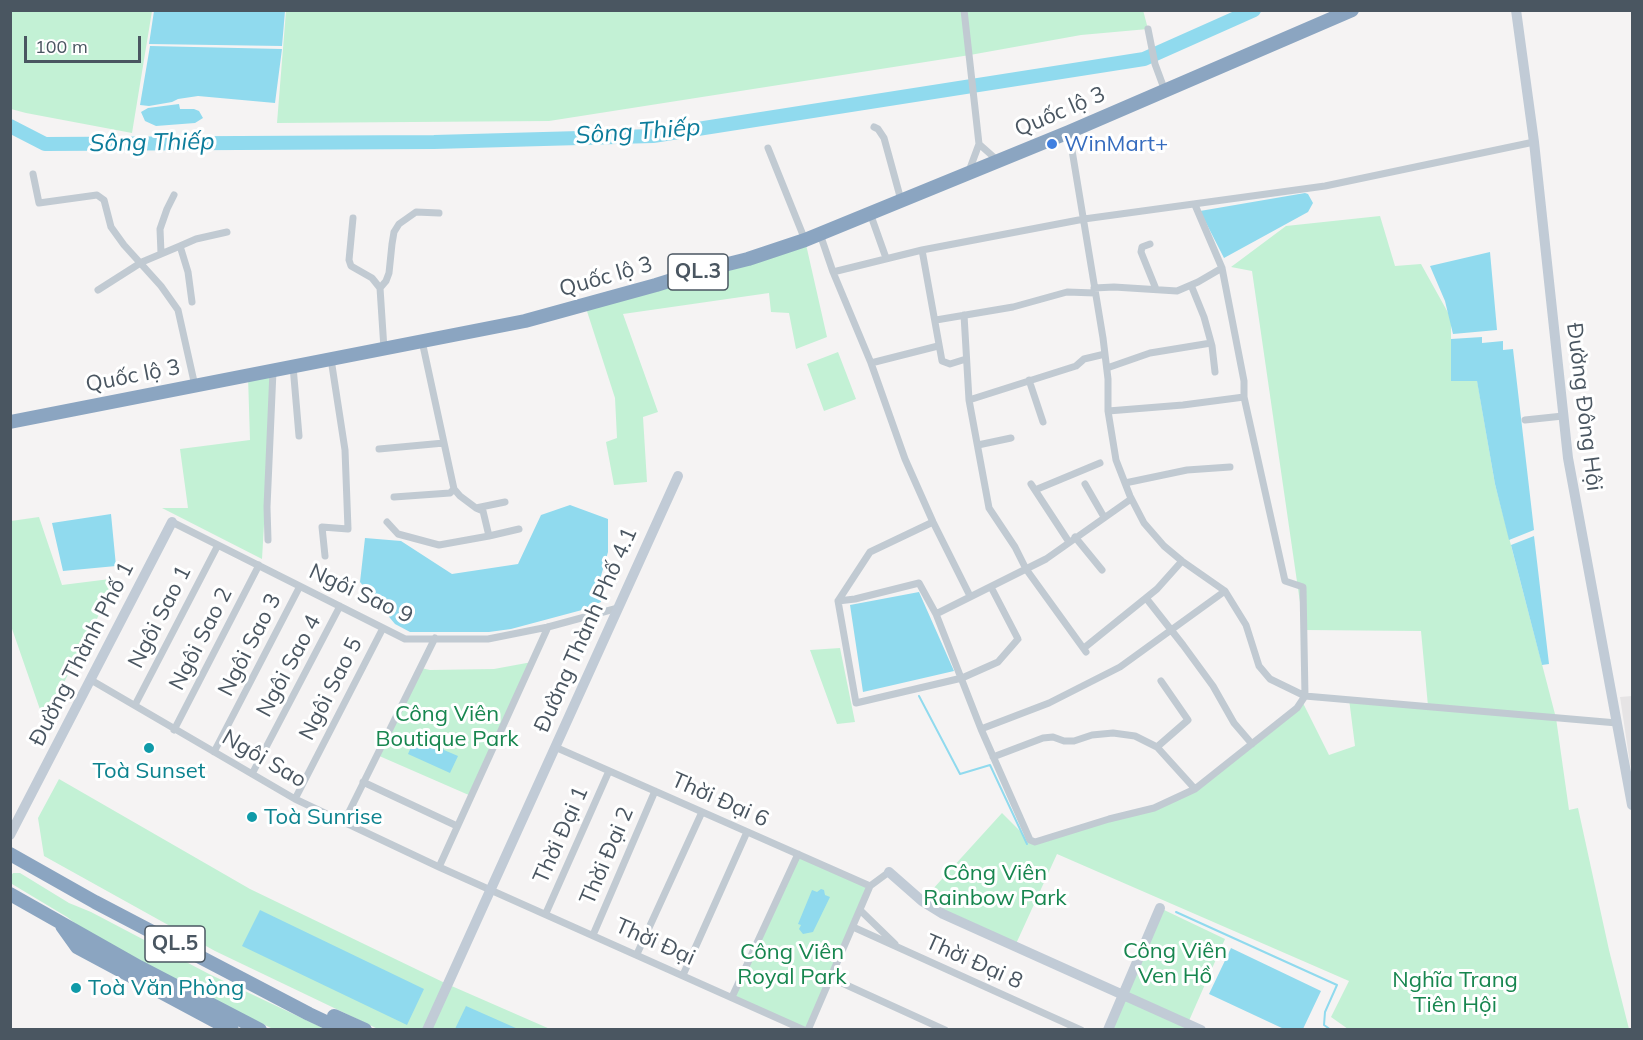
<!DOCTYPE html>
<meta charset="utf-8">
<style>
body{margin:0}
#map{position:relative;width:1643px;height:1040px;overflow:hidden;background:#f5f3f3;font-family:Mulish,sans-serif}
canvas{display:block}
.frame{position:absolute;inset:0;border:12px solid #4a5661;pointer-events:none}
.scale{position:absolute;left:24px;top:36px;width:117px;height:27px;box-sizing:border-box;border:3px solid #4a5661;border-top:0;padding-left:8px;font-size:18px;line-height:21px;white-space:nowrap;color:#4a5661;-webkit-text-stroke:4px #fff;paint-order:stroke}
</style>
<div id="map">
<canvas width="1643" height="1040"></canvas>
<div class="frame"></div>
<div class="scale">100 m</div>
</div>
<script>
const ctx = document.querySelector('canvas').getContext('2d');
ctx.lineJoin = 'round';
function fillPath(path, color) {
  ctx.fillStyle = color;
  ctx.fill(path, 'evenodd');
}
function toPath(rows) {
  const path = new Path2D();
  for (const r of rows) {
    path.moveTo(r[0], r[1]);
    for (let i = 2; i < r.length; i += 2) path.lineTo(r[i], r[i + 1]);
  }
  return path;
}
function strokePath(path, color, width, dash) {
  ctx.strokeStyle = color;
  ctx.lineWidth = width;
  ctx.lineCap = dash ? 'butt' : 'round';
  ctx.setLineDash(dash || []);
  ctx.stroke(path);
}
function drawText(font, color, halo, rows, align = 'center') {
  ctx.font = font + ' Mulish,sans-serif';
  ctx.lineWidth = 6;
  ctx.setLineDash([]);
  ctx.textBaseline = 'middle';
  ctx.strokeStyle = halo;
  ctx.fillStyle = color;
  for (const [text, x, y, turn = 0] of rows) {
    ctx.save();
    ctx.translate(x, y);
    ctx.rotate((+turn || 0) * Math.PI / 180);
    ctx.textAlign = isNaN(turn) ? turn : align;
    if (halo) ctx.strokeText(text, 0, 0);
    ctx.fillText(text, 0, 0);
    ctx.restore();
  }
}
fillPath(toPath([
 [1632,696,1632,777,1620,697]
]), '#e6e4e5');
fillPath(toPath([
 [11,10,152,11,132,133,26,113,11,109],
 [1143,10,1148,29,1081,35,970,55,549,121,277,123,286,11],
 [1380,216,1395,266,1421,264,1451,318,1451,381,1477,380,1495,484,1556,718,1569,810,1578,808,1609,950,1629,1029,1348,1029,1331,1017,1349,981,1057,854,1015,946,922,901,1002,813,1030,841,1154,808,1195,789,1302,701,1329,755,1355,746,1349,699,1428,706,1421,631,1304,630,1252,271,1231,267,1286,226],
 [805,240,827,337,796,349,789,313,771,312,769,293,623,314,658,412,643,417,647,482,614,485,606,442,617,438,615,398,585,305],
 [838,352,856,399,824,411,807,364],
 [273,371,262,559,162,508,188,508,180,449,250,440,248,376],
 [39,517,62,585,118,578,44,721,10,623,11,521],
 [840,648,855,722,837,724,810,650],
 [532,662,471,796,377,755,421,668,430,670,494,669],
 [59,779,250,889,447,984,550,1029,378,1029,215,951,44,856,38,818],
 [798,854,870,886,808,1029,732,997],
 [13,873,20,873,69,903,91,912,209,974,325,1029,273,1029,226,1006,85,931,67,917,12,884,10,877],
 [1160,908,1225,939,1188,1023,1201,1029,1108,1030]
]), '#c3f1d5');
fillPath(toPath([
 [154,11,285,11,282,46,149,44],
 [150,46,282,49,275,103,198,96,178,99,172,102,149,106,140,105],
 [179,104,180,109,194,109,199,111,203,118,195,123,156,126,145,121,141,112,148,108],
 [1305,193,1308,194,1313,203,1308,212,1224,258,1200,211],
 [1490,252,1497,330,1453,334,1445,301,1430,266],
 [1482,337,1482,343,1503,341,1503,350,1513,349,1534,530,1509,540,1495,484,1477,381,1451,381,1451,339],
 [570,505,608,519,608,552,601,576,601,602,582,610,511,629,489,632,410,632,395,624,360,582,365,538,401,541,452,574,518,564,541,515],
 [111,514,116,566,63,571,52,523],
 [1534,536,1549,664,1542,665,1511,545],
 [919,592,954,671,863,692,850,605],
 [415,738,431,745,438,742,441,744,444,750,458,756,450,773,408,754],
 [821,889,824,890,825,895,830,897,813,932,803,934,799,929,801,925,798,924,812,890,817,892],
 [260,910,424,989,407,1025,242,946],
 [1231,948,1321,991,1303,1029,1284,1029,1209,994],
 [466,1006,518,1029,455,1029]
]), '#90daee');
strokePath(toPath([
 [919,696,960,774,990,765,1027,844],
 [1176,912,1337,985,1325,1012,1324,1025,1331,1030]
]), '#90daee', 2);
strokePath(toPath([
 [10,126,45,144,434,142,653,136,1144,59,1254,10]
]), '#90daee', 14);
strokePath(toPath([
 [964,10,979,144,969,171],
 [1148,29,1155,64,1165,91],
 [874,127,878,129,884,138,901,200],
 [1069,132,1103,338,1108,379,1108,411,1116,460,1130,496,1144,523,1164,546,1182,561,1225,591,1246,625,1259,666,1270,679,1305,696,1617,723],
 [979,144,997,160],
 [768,148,805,240],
 [33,174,39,203,97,195,104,200,111,227,124,245,161,286,178,310,195,386],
 [870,213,886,258],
 [353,218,349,260,351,266,372,278,380,288,384,349],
 [820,234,833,272,871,363,905,459,933,522,970,596],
 [1150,244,1142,247,1141,252,1156,289],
 [180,246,196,239,227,232],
 [922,250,942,361,950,364,966,359],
 [161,253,160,229,167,209,174,195],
 [833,272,922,250,1084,219,1325,186,1534,142],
 [1191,285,1204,317,1212,346,1215,372],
 [380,288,386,281,389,273,392,244,394,232,399,224,416,212,439,213],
 [1094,288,1114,287,1177,291,1198,282,1222,268],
 [98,290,142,262,180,246,188,272,192,302],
 [964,315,969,400,989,508,1015,547,1026,569,1086,652],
 [936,320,1013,307,1067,292,1095,293],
 [422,341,454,489,460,496,476,508,505,502],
 [871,363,938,346],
 [293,366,299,436],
 [1107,368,1150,353,1211,343],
 [1029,380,1043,422],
 [969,400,1076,366,1084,359,1105,354],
 [1108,411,1183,405,1244,397],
 [1525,420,1563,416],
 [978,445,1011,438],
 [379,449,444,443],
 [1125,483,1187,470,1230,467],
 [1031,484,1069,542],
 [1085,484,1104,517],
 [1035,490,1100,463],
 [394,497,450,493,454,489],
 [172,522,405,639,488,639,548,627,618,608],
 [387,522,398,534,439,545,489,536,483,511,476,508],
 [933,522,870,552,838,601,856,703,962,678,998,662,1018,639,991,587],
 [489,536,519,529],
 [1075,537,1102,570],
 [268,540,267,507,273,371],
 [325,556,322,527,348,529,345,450,331,359],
 [1146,598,1183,645,1213,686,1234,723,1252,744],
 [838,601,855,599,919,583,936,614,1046,559,1131,499],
 [936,614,981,729,1030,840,1035,842,1109,819,1154,808,1195,789],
 [1084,648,1157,589,1182,561],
 [91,680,295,799,439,867,804,1030],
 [135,705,218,545],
 [981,729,1049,703,1120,667,1225,591],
 [174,730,259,565],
 [555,747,870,886],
 [1157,747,1188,720,1161,681],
 [214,752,300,586],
 [993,757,1043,738,1053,737,1064,741,1074,741,1092,735,1113,733,1135,736,1157,747,1195,789,1297,708,1305,696,1303,587,1285,581,1244,397,1244,381,1222,268,1195,205],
 [252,774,340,606],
 [363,782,457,826],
 [295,799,383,628],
 [344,822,435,638],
 [439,867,548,627],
 [860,910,895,944],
 [546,913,609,771],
 [853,927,1081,1030],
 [593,935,655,791],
 [637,954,702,812],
 [683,975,747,832],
 [831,978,945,1030],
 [732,997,798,854],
 [808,1030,870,886,889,872]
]), '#c1cad2', 7);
strokePath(toPath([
 [1516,10,1534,142,1568,458,1632,805],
 [10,835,172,522],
 [889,872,922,901,943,914,1201,1030],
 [427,1030,678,476],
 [1108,1030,1160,908]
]), '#c1cbd6', 10);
strokePath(toPath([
 [10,422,525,321,656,285,704,270,748,259,805,240,1069,132,1352,10],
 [10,854,95,902,309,1014,343,1030],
 [10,894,139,967,260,1030],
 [62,926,77,947,232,1030],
 [334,1016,365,1030]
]), '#8ba5c1', 14);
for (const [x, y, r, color] of [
 [1052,144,6,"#3f7fe0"],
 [149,748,6,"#0f9aa8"],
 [252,817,6,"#0f9aa8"],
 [76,988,6,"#0f9aa8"]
]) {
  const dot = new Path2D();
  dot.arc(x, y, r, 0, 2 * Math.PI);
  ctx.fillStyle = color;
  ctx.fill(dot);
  strokePath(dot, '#fff', 2);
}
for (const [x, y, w] of [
 [698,272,60],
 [175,944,60]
]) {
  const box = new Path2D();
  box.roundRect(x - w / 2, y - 18, w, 36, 4.5);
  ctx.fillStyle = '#fff';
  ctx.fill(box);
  strokePath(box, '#4a5661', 1.5);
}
drawText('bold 21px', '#4a5661', null, [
 ["QL.3",698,272],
 ["QL.5",175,944]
]);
drawText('22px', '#4a5661', '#fff', [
 ["Quốc lộ 3",1060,112,-23],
 ["Quốc lộ 3",606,277,-16],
 ["Quốc lộ 3",133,376,-11],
 ["Đường Đông Hội",1584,407,83],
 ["Ngôi Sao 9",361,594,25],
 ["Ngôi Sao 1",160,617,-63],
 ["Đường Thành Phố 4.1",586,630,-66],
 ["Ngôi Sao 2",201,639,-63],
 ["Ngôi Sao 3",250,645,-63],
 ["Đường Thành Phố 1",82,654,-63],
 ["Ngôi Sao 4",289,666,-62],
 ["Ngôi Sao 5",331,689,-63],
 ["Ngôi Sao",264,759,30],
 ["Thời Đại 6",720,800,24],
 ["Thời Đại 1",561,835,-66],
 ["Thời Đại 2",607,856,-67],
 ["Thời Đại",655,942,24],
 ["Thời Đại 8",974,962,24]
]);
drawText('22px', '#366cbe', '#fff', [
 ["WinMart+",1064,144]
], 'left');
drawText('22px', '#17864f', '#fff', [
 ["Công Viên",447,714],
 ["Boutique Park",447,739],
 ["Công Viên",995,873],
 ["Rainbow Park",995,898],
 ["Công Viên",1175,951],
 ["Ven Hồ",1175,976],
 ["Công Viên",792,952],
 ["Royal Park",792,977],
 ["Nghĩa Trang",1455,980],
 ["Tiên Hội",1455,1005]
]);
drawText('22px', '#0d838f', '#fff', [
 ["Toà Sunset",149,771,"center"],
 ["Toà Sunrise",264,817],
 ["Toà Văn Phòng",88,988]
], 'left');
drawText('italic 24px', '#0c7c9b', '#fff', [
 ["Sông Thiếp",638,132,-4],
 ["Sông Thiếp",152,143,-1]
]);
</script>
